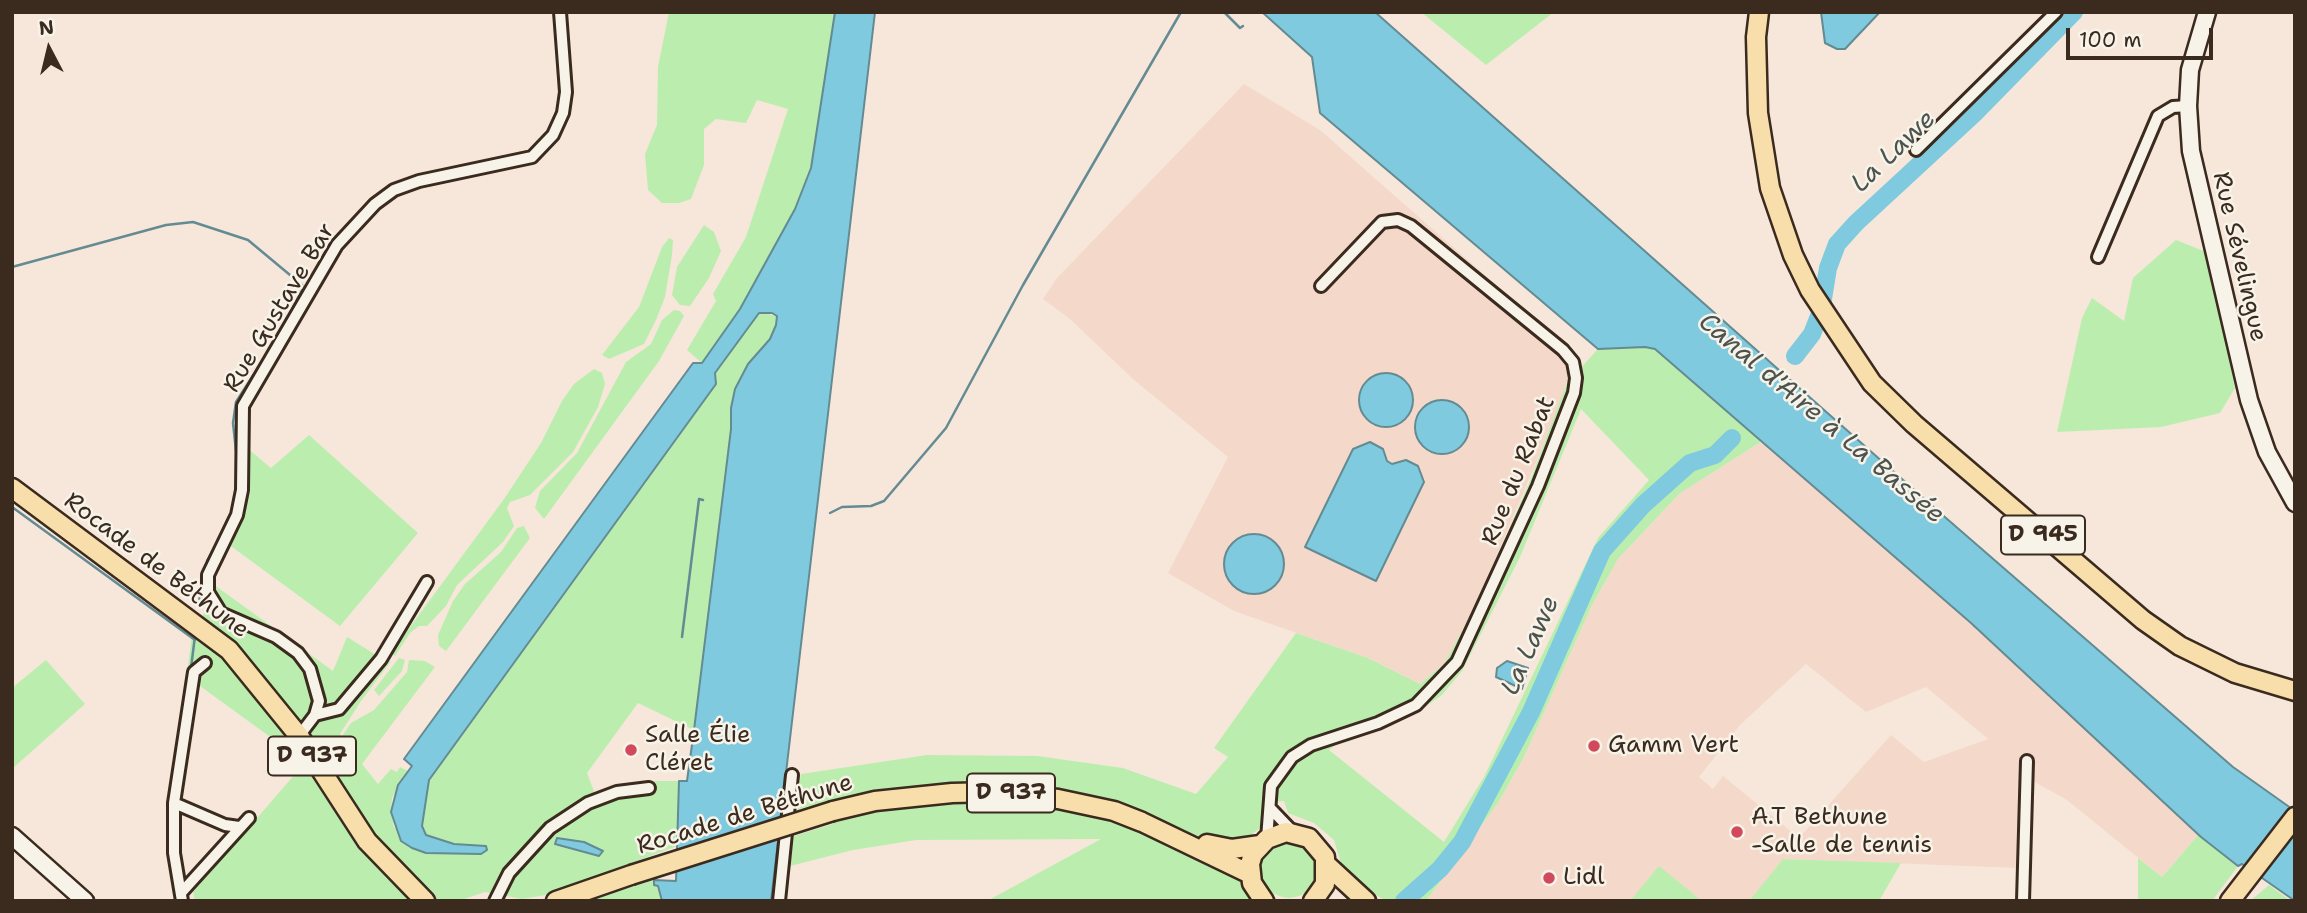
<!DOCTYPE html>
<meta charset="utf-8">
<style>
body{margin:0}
#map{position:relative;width:2307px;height:913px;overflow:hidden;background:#f6e7da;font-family:"Shantell Sans",sans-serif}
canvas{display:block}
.frame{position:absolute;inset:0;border:14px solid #3b2a1e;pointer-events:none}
.north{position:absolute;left:14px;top:14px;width:70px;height:70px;-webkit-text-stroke:5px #f7f3e8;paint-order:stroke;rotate:353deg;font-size:19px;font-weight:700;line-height:28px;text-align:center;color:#3b2a1e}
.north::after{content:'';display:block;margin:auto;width:24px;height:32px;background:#3b2a1e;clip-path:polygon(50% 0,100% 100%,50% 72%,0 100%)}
.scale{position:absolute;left:2066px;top:28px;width:147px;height:32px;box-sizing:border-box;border:4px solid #3b2a1e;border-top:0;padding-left:9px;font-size:21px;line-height:24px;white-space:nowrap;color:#3b2a1e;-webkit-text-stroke:5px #f7f3e8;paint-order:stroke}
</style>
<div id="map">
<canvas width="2307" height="913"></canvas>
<div class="frame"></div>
<div class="north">N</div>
<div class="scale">100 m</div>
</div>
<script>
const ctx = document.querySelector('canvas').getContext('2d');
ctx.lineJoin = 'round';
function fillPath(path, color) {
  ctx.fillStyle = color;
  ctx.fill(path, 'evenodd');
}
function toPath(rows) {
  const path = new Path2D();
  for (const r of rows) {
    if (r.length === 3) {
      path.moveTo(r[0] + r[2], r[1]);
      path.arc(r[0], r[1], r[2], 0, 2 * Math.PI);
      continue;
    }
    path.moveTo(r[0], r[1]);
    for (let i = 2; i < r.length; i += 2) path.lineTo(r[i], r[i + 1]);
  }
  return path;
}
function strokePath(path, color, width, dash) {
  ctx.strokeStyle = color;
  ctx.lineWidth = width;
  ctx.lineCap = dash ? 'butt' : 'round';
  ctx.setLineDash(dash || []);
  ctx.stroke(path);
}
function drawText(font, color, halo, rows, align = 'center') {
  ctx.font = font + ' "Shantell Sans",sans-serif';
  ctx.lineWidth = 5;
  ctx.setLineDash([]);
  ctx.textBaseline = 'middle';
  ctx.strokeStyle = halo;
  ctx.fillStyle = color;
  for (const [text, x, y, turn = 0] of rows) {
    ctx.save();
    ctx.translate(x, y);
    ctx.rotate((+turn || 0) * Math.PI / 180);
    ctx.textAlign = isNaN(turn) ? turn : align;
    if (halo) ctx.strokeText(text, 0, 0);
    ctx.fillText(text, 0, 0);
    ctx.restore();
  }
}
fillPath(toPath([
 [1244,84,1320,130,1578,357,1571,365,1561,403,1476,605,1444,664,1420,684,1368,658,1234,611,1168,573,1228,457,1134,380,1070,319,1043,299,1057,278],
 [1762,441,1971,623,2199,834,2162,877,2067,800,2020,774,2019,868,1784,859,1749,901,1426,901,1498,803,1523,759,1592,605,1618,559,1679,494],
 [1806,664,1866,712,1926,687,1988,739,1924,762,1891,735,1799,838,1723,776,1713,789,1699,777,1740,725]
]), '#f4d9ca');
fillPath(toPath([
 [669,12,835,12,811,168,795,209,740,309,702,363,687,350,716,301,713,294,746,237,788,109,757,100,746,123,716,119,704,129,704,165,691,199,679,203,662,203,648,190,645,154,657,125,658,67],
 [1421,12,1554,12,1486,65],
 [704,225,714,232,721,251,709,278,690,306,680,305,672,295,677,267],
 [669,238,673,240,672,255,665,297,656,320,644,344,609,359,602,355,639,307,662,247],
 [2176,240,2206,252,2235,388,2220,413,2161,427,2057,432,2082,318,2092,298,2124,321,2133,278],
 [674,310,680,311,684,316,659,361,544,519,535,508,540,491,577,453,626,362,651,344,662,320],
 [759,312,777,316,776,325,770,339,748,364,735,389,731,408,731,429,694,730,638,703,587,773,595,794,651,781,679,781,677,846,546,895,522,899,485,892,458,901,195,901,193,892,302,766,295,755,200,686,186,682,192,635,204,613,213,584,333,671,347,637,386,661,391,661,361,701,340,734,342,736,351,723,374,710,407,672,409,660,425,661,435,667,362,764,378,784,391,769,397,772,400,767,408,771,392,798,391,813,394,827,426,853,481,854,487,850,486,846,454,844,426,835,422,826,429,780,716,384,715,373],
 [1645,347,1655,349,1762,441,1679,494,1618,559,1592,605,1523,759,1498,803,1426,901,1385,901,1365,886,1343,870,1334,840,1314,823,1288,813,1284,801,1262,803,1263,826,1252,834,1241,882,1250,901,987,901,1101,839,916,840,853,850,790,866,794,836,833,824,830,801,795,810,801,774,927,755,1037,756,1123,768,1196,794,1228,757,1214,748,1296,633,1368,658,1420,684,1444,664,1476,605,1530,481,1567,383,1598,349],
 [1581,409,1649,480,1598,538,1484,777,1444,842,1329,750,1341,741,1373,732,1413,715,1442,695,1462,671,1520,557],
 [594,369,602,373,605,384,598,407,573,452,530,495,510,502,507,508,514,526,503,542,457,585,446,606,427,626,419,626,410,633,395,656,391,653,504,499,541,443,562,401,574,384],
 [309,435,418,533,340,626,228,544,250,491,247,448,271,468],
 [524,526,530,538,446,651,439,646,438,635,453,601,465,584,501,552,517,528],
 [399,658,405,660,402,671,379,696,374,690],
 [46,660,85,704,12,769,12,688],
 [2199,834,2238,866,2212,901,2138,901,2138,858,2162,877],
 [1289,870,28],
 [1783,859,1901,863,1879,901,1749,901],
 [1659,866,1680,883,1702,901,1630,901],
 [654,880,662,901,589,901,593,899],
 [2269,885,2284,896,2291,901,2250,901]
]), '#bbeeae');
const water = toPath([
 [835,12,875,12,771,901,662,901,658,886,654,885,654,880,676,881,679,781,687,781,694,730,731,429,731,408,735,389,748,364,770,339,776,325,777,316,772,313,759,313,715,373,716,384,429,780,422,826,426,835,454,844,486,846,487,850,481,854,426,853,412,848,401,841,391,812,398,785,412,766,404,759,693,363,702,363,740,309,795,209,811,168,835,12],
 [1262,12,1375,12,1946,518,2233,767,2295,811,2295,901,2242,864,2238,866,2201,837,1971,623,1655,349,1645,347,1598,349,1320,113,1312,57,1262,12],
 [1821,12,1880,12,1845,49,1837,49,1825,43,1821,12],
 [1386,400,27],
 [1442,427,27],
 [1370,442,1383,449,1387,461,1392,464,1406,460,1418,466,1424,482,1376,581,1305,547,1353,449,1370,442],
 [1254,564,30],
 [1507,661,1528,668,1522,689,1496,677,1497,668,1507,661],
 [557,838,584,842,603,851,599,856,555,844,557,838]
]);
fillPath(water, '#7fcadf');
strokePath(water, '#648a92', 2);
strokePath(toPath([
 [1224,12,1240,28,1243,26],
 [12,267,166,225,193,222,248,240,302,285,302,290,282,329],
 [237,460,233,423,236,402,267,354],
 [12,507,195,640],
 [830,513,842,507,871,506,884,501,946,428,1023,285,1181,12],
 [207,561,222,534],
 [199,604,203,572],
 [682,637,699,499,703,500],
 [191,668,195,636]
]), '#648a92', 2.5);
strokePath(toPath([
 [1795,356,1812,334,1821,311,1828,268,1837,244,1856,223,1974,114,2074,12],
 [1404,901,1440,869,1462,842,1531,712,1602,551,1643,505,1690,463,1715,455,1732,438]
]), '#7fcadf', 18);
const street = toPath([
 [1916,150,2056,12],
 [2098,257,2158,116,2173,107,2188,106],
 [315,715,339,709,381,659,427,582],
 [299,736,315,715,319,701,310,669,298,653,276,637,221,613,208,592,208,575,237,515,242,490,243,406,337,245,375,204,394,190,419,181,532,157,553,135,563,113,566,92,560,12],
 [174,803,225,825,239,827],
 [1271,809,1293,832],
 [1267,839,1271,786,1292,757,1311,745,1378,723,1416,705,1457,662,1538,486,1574,393,1576,378,1573,362,1563,350,1411,226,1398,220,1382,222,1321,286],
 [181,893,249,818],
 [182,901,174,853,174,803,194,672,205,663],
 [495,901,509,873,550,828,588,803,617,792,649,788],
 [779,901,792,775],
 [2023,901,2027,761]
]);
const secondary = toPath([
 [2207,12,2190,70,2188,106,2191,151,2249,400,2267,452,2295,503],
 [12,836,85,901]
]);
const primary = toPath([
 [1759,12,1756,37,1758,113,1770,188,1793,255,1810,290,1872,383,1914,424,2143,620,2180,646,2235,673,2295,691],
 [12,488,229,650,299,736,367,841,425,901],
 [833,811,875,801,952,793,993,792,1058,799,1114,811,1142,822,1250,874],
 [1207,844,1232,849,1260,845],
 [1327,865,1366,901],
 [556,901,631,875],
 [1264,901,1252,883,1250,864,1253,854,1267,839,1286,832,1309,838,1325,857,1325,884,1313,901],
 [2230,901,2295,817]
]);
strokePath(street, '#3b2a1e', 16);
strokePath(secondary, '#3b2a1e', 21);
strokePath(primary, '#3b2a1e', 23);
strokePath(street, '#f7f3e8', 10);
strokePath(secondary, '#f7f3e8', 16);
strokePath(primary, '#f8deab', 18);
const primaryBridge = toPath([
 [631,875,833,811]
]);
strokePath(primaryBridge, '#3b2a1e', 23, []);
strokePath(primaryBridge, '#f8deab', 18);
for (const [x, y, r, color] of [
 [1594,746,7,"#d1495b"],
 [631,750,7,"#d1495b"],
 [1737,832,7,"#d1495b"],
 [1549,878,7,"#d1495b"]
]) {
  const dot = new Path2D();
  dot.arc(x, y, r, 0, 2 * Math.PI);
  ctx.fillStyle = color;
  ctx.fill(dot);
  strokePath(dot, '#f7f3e8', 2.5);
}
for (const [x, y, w] of [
 [2043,535,84],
 [312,756,88],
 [1011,793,88]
]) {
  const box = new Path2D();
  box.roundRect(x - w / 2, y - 19.5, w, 39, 5);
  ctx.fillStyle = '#f7f3e8';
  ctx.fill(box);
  strokePath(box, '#3b2a1e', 2);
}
drawText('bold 23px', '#3b2a1e', null, [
 ["D 945",2043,535],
 ["D 937",312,756],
 ["D 937",1011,793]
]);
drawText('24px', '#3b2a1e', '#f7f3e8', [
 ["Rue Sévelingue",2239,257,77],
 ["Rue Gustave Bar",280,308,-59],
 ["Rue du Rabat",1519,471,-68],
 ["Rocade de Béthune",156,566,37],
 ["Rocade de Béthune",745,815,-17]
]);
drawText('24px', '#3b2a1e', '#f7f3e8', [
 ["Salle Élie",645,736],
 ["Cléret",645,764],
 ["Gamm Vert",1608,746],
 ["A.T Bethune",1751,818],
 ["-Salle de tennis",1751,846],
 ["Lidl",1563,878]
], 'left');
drawText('italic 26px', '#4c524e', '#f7f3e8', [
 ["La Lawe",1894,152,-44],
 ["Canal d'Aire à La Bassée",1821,419,40],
 ["La Lawe",1531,646,-66]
]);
</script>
